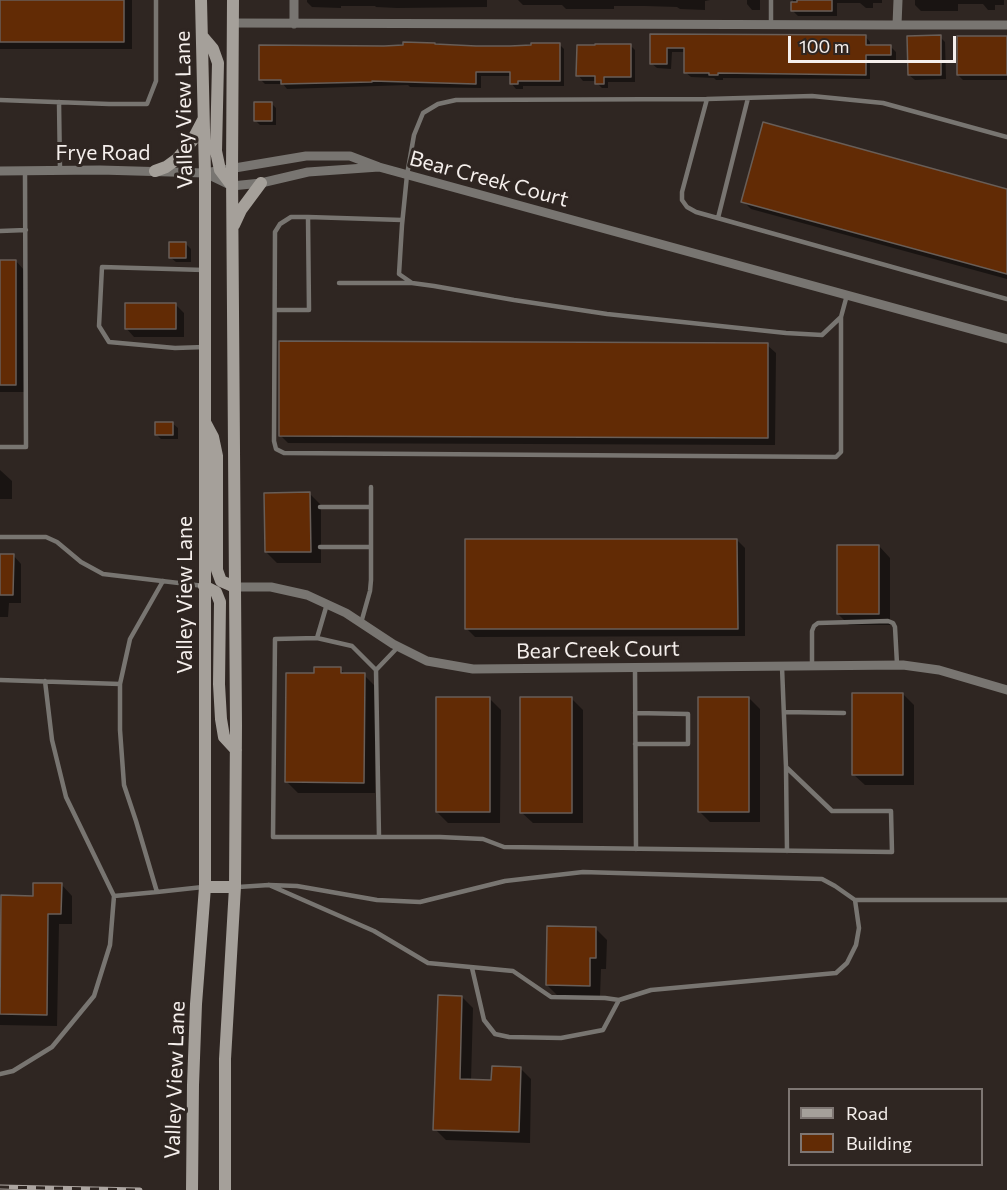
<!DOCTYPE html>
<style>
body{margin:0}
#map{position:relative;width:1007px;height:1190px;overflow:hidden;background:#2f2622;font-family:Commissioner,sans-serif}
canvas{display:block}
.legend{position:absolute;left:788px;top:1088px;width:195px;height:78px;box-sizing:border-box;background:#2f2622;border:2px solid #7e7673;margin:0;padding:8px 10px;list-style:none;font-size:18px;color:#f5efec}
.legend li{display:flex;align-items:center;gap:12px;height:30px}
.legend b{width:30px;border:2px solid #7e7673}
.scale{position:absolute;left:788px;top:36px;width:168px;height:27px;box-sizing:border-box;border:3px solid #f5efec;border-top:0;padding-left:8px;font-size:18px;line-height:21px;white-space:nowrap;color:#f5efec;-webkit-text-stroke:4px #2f2622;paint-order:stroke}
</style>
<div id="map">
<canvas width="1007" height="1190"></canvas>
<ul class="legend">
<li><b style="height:8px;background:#a5a09a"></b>Road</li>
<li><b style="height:16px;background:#622b05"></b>Building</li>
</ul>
<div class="scale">100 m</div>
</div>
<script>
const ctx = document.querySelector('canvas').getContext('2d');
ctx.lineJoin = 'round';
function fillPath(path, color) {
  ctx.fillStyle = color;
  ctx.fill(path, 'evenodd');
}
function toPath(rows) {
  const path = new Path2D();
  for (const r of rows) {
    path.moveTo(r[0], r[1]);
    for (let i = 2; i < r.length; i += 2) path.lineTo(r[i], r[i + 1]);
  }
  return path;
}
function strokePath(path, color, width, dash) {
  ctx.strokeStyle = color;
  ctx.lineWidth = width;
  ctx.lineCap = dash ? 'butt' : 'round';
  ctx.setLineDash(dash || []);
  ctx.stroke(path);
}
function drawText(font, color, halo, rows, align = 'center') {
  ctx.font = font + ' Commissioner,sans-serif';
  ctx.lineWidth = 6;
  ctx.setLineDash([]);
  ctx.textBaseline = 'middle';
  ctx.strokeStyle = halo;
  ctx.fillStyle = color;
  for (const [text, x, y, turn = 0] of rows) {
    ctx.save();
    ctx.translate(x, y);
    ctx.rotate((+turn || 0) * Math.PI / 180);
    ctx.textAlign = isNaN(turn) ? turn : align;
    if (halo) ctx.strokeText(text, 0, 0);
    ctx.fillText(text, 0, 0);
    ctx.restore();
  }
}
fillPath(toPath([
 [0,0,132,0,132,49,0,49],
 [307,0,487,0,487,7,397,8,376,7,375,6,341,6,341,8,312,7,307,2],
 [518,0,710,0,705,1,705,10,680,9,677,7,645,6,614,6,614,9,566,9,562,5,523,5],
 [747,0,760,0,760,10,752,10,747,4],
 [793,0,882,0,882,3,873,3,873,8,866,8,860,3,837,3,837,16,798,16,793,11],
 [915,0,1004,0,1004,5,995,5,995,10,988,10,983,4,958,4,958,11,921,11,915,5],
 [652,35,865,36,870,42,870,47,891,47,896,52,896,60,870,60,870,79,723,78,723,80,716,80,714,78,691,77,685,72,686,52,672,52,671,69,657,68,651,63],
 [940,37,945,42,946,79,915,80,909,75],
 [1007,37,1007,80,963,80,958,75],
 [559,44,564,49,564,86,523,86,523,89,516,89,511,83,511,76,481,76,481,88,410,87,408,85,287,89,283,84,265,84,260,79,455,47,532,46],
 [630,45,635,50,635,82,608,82,608,88,602,88,597,83,597,81,583,81,578,75],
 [271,103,276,108,276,125,260,125,255,120],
 [1007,190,1007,279,751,209,743,201],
 [186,244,191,249,191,262,176,262,170,257],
 [0,261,16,261,24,270,24,392,0,392],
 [175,304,184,313,184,337,134,337,126,328],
 [767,345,776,353,775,445,288,443,280,435],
 [172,423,178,428,178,439,161,439,156,434],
 [0,470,12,481,12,499,0,499],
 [310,494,321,505,321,563,277,563,266,552],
 [737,540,745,548,745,636,475,637,467,629],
 [879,546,890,558,890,625,849,625,838,614],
 [0,555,13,555,21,564,21,603,9,603,8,617,0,617],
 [340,669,347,675,364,675,375,686,375,793,298,793,287,782,315,675],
 [903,694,914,705,914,785,865,785,853,774],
 [749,698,760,709,760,822,710,822,699,811],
 [490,699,501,710,500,823,448,823,437,812],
 [572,699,583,710,583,823,533,823,521,812],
 [61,884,72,896,72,924,59,924,57,1026,0,1025,0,962,34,898],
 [596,929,607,940,606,969,601,969,600,996,558,996,547,985],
 [462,997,473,1008,471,1081,493,1082,520,1068,531,1079,530,1143,446,1140,435,1129]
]), '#0007');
const building = toPath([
 [0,0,124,0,124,42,0,42,0,0],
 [797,0,832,0,832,11,791,11,791,2,797,2,797,0],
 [650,34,866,35,866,45,891,45,891,55,866,55,866,75,718,73,718,75,709,75,709,73,684,73,684,48,667,48,667,64,650,64,650,34],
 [941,35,941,75,908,75,907,36,941,35],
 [957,36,1007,36,1007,75,957,75,957,36],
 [403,42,435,43,435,44,476,46,510,46,531,45,531,43,560,43,560,81,518,81,518,84,510,84,510,72,476,72,476,84,372,81,372,82,281,84,281,80,259,80,259,45,384,46,403,45,403,42],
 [595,44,631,44,631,77,604,77,604,84,595,84,595,76,576,76,577,45,595,45,595,44],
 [254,102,272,102,272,121,254,121,254,102],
 [763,122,1007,189,1007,274,741,202,763,122],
 [169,242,186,242,186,258,169,258,169,242],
 [0,260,16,260,16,385,0,385,0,260],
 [125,303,176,303,176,329,125,329,125,303],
 [279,341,768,343,768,438,279,436,279,341],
 [155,422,173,422,173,435,155,435,155,422],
 [310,492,311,552,265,552,264,493,310,492],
 [465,539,737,539,738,629,465,629,465,539],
 [837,545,879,545,879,614,837,614,837,545],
 [0,554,14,554,13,595,0,595,0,554],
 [314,667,341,667,341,673,365,673,364,783,285,782,286,673,314,673,314,667],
 [852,693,903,693,903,775,852,775,852,693],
 [436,697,490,697,490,812,436,812,436,697],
 [520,697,572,697,572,813,520,813,520,697],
 [698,697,749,697,749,812,698,812,698,697],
 [33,883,62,883,61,914,48,914,47,1015,0,1014,1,895,33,896,33,883],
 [547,926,596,927,596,958,590,958,590,986,546,985,547,926],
 [438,995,462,996,460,1079,491,1080,492,1066,521,1067,519,1132,433,1130,438,995]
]);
fillPath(building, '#622b05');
strokePath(building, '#685e58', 1.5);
strokePath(toPath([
 [771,0,771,25],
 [707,99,682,192,682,200,687,207,696,212,1007,299],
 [0,100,109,104,147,104,156,81,156,0],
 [59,102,60,170],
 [718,218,748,98],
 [402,220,308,217,291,217,280,224,275,232,274,441,276,449,284,453,836,457,841,452,841,317],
 [0,231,26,230],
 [204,270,102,267,99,326,109,342,175,348,205,347],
 [339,283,412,283],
 [847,295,841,317,822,335,786,333,607,314,514,300,434,286,412,283,399,274,402,225,407,175,414,135,423,113,438,104,456,100,707,99,812,96,883,103,1007,137],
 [275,310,309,310,308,217],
 [0,447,26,447,25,171],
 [320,507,371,507],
 [0,537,46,537,57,542,81,562,103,574,204,586],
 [320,547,371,547],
 [163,581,130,639,120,684,120,730,124,785,136,821,157,892,203,887],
 [327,604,317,638,275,639,273,837,440,837,483,839,504,847,892,852,891,811,832,811,786,767,782,667],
 [361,623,370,591,371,580,371,487],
 [317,638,352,646,376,670,398,647],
 [812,666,812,631,814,626,818,623,888,621,893,623,895,627,897,664],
 [635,668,636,849],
 [376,670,379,837],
 [0,680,120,684],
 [45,681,52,740,66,797,114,896],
 [784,712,844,713],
 [635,713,688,714,688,744,635,744],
 [786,767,787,851],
 [238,887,269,885,297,886,377,900,420,902,505,881,583,872,822,879,835,886,855,900,859,928,856,945,847,963,836,973,651,990,619,1000,605,998,551,997,513,971,428,963,374,931,269,885],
 [855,900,1007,900],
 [472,968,484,1020,495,1034,509,1037,561,1038,603,1030,619,1000],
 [0,1074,13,1071,52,1047,94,996,110,945,114,896,157,892]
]), '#787571', 4.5);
strokePath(toPath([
 [233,23,897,25,898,0],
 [294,24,294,0],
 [897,25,1007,25],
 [379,167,308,172,261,183,232,186,205,173,306,156,350,156,379,167,1007,339],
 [0,171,100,170,205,173],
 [231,587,271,587,307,595,346,613,393,644,427,661,473,669,903,665,939,670,1007,690]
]), '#787571', 9);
strokePath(toPath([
 [202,36,213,49,218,63,216,151,220,170,232,186],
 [155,171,166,167,177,159,192,141,203,120],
 [234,225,241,210,261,183],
 [205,422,213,437,217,456,217,570,221,581,235,587],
 [204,586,216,592,220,602,219,684,221,719,224,737,236,750],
 [205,887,235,887],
 [192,1190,193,1085,196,1004,205,887,205,173,201,0],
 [225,1190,225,1059,235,887,236,725,232,173,233,0]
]), '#a5a09a', 12);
const rail = toPath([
 [0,1187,140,1190]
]);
strokePath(rail, '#aca5a1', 5);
strokePath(rail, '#2f2622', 3, [9]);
drawText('21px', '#f5efec', '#2f2622', [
 ["Valley View Lane",184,110,-91],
 ["Frye Road",103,153],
 ["Bear Creek Court",489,179,15],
 ["Valley View Lane",185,595,-90],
 ["Bear Creek Court",598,650,-1],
 ["Valley View Lane",175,1080,-88]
]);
</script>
